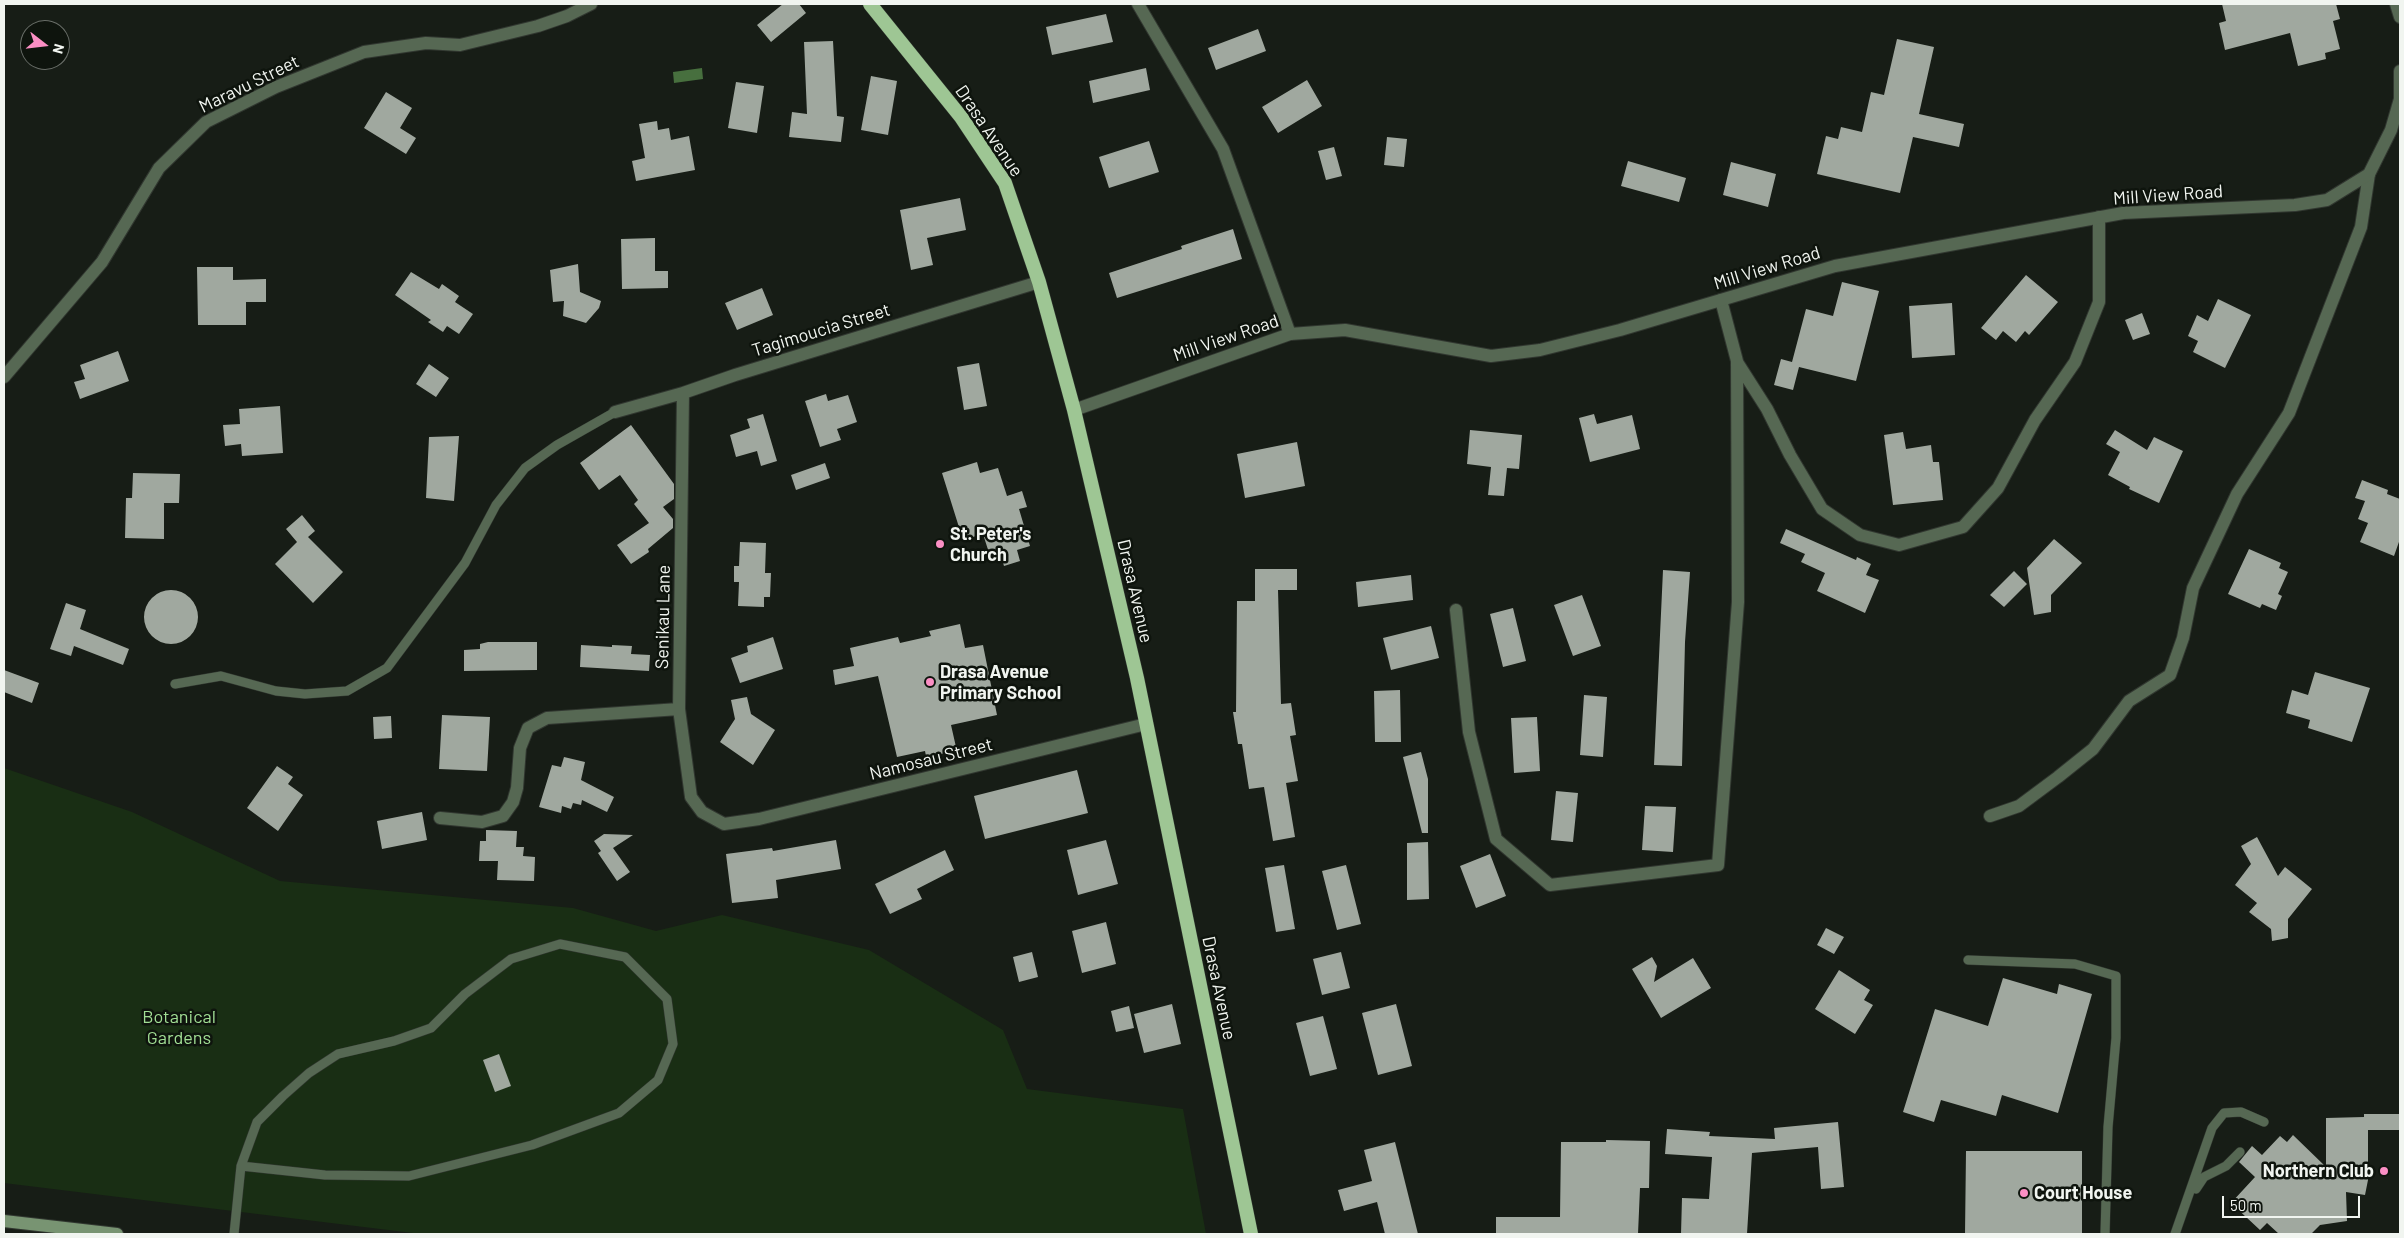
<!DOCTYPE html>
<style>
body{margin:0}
#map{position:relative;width:2404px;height:1238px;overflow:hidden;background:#171d16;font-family:Barlow,sans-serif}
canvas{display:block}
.frame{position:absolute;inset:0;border:5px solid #f1f5f0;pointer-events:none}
.north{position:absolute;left:20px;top:20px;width:50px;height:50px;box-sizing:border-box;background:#0e140d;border:1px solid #696e68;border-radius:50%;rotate:106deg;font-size:14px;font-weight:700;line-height:20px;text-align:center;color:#f1f5f0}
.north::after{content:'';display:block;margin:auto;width:18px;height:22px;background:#fb8fc4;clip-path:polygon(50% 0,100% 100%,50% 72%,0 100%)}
.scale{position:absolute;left:2222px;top:1196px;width:138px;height:22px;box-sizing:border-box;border:2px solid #f1f5f0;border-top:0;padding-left:6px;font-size:15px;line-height:18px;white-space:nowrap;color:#f1f5f0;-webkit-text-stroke:4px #0e140d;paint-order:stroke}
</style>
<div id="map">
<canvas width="2404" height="1238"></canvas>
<div class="frame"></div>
<div class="north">N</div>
<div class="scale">50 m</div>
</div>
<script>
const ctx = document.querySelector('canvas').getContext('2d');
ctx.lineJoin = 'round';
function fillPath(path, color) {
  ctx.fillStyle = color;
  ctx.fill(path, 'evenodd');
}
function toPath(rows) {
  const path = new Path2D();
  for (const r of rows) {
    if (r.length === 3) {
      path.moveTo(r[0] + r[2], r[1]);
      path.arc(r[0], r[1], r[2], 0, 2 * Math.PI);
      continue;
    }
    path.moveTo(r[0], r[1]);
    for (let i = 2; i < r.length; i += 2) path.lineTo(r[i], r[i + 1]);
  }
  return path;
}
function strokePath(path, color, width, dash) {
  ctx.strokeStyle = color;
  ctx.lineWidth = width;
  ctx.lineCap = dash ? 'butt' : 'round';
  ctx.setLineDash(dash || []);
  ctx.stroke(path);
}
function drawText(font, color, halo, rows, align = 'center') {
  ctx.font = font + ' Barlow,sans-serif';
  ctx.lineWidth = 5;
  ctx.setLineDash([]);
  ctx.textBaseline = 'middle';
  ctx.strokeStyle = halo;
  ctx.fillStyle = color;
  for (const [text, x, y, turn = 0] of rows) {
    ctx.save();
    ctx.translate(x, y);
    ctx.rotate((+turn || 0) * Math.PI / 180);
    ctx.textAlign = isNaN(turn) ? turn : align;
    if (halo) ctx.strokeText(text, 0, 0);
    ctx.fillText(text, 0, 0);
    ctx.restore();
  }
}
fillPath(toPath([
 [4,768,132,812,280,881,573,908,656,931,722,915,869,950,1003,1030,1027,1089,1183,1109,1206,1234,421,1234,4,1183]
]), '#192e14');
fillPath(toPath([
 [702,68,703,79,674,83,673,72]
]), '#476f3e');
fillPath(toPath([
 [783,4,799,4,806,13,771,42,757,25],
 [2222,4,2336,4,2340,19,2333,21,2340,49,2325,53,2326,59,2298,66,2290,33,2225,50,2219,23,2226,21],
 [1106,14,1113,42,1052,55,1046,27],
 [1258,29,1266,51,1216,70,1208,48],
 [1897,39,1934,47,1919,114,1964,124,1959,147,1913,137,1900,193,1817,174,1826,136,1838,139,1841,127,1862,132,1871,92,1884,95],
 [833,41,837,116,844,117,841,142,789,137,792,112,807,114,804,42],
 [1146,68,1150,90,1093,103,1089,81],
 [871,76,897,81,888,135,861,130],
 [1307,80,1322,106,1278,133,1262,107],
 [736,82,764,86,757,133,728,128],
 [386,92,412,108,400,128,416,138,406,154,364,128],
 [657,121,658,130,669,128,671,140,689,136,695,170,636,181,632,161,645,158,639,124],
 [1387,137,1407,139,1404,167,1384,165],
 [1149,141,1159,172,1109,188,1099,157],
 [1334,147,1342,176,1326,180,1318,151],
 [1628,161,1686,178,1679,202,1621,186],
 [1731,162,1776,174,1768,207,1723,195],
 [960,198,966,230,927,238,933,265,911,270,900,210],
 [1233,229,1242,259,1117,298,1109,273,1182,249,1181,246],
 [655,238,655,271,668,271,668,288,622,289,621,239],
 [578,264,580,292,601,301,599,308,586,323,563,316,564,301,553,302,550,270],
 [197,267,233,267,233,280,266,279,266,302,246,302,246,325,198,325],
 [411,272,439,289,442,284,459,296,455,302,473,314,459,334,447,326,443,332,428,322,431,320,395,295],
 [2026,275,2058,302,2029,335,2025,331,2016,342,2003,331,1996,340,1981,328],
 [1842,282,1879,291,1856,381,1799,367,1793,390,1774,385,1781,359,1792,362,1806,309,1833,316],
 [762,288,773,315,737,330,725,303],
 [2218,299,2251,315,2225,368,2193,352,2198,341,2188,336,2197,315,2208,321],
 [1952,303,1955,355,1912,358,1909,306],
 [2142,313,2150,334,2133,340,2125,320],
 [118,351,129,381,80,399,74,382,85,379,80,365],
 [979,363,987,406,964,410,957,367],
 [429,364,449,378,436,397,416,384],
 [826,394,828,401,848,395,857,422,837,429,841,440,820,447,805,401],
 [280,406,283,453,242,456,241,444,225,446,223,425,240,424,239,409],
 [763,414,777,461,761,466,757,451,736,457,730,435,750,428,747,419],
 [1594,414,1597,424,1632,415,1640,449,1590,462,1579,418],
 [631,425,674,484,674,499,663,507,673,519,673,528,648,549,649,552,631,564,617,545,649,523,634,504,638,500,620,475,599,490,580,463],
 [1470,430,1522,435,1519,469,1507,468,1504,496,1488,495,1491,467,1467,464],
 [2115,430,2147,450,2154,437,2183,451,2159,503,2129,489,2130,487,2108,475,2120,452,2106,444],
 [1903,432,1906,449,1931,445,1933,462,1939,462,1943,500,1893,505,1884,435],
 [459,436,454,501,426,498,429,437],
 [1297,442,1305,486,1245,498,1237,454],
 [977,462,980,473,998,468,1007,496,1022,491,1027,507,1019,509,1030,546,1017,550,1020,561,1004,566,1000,553,990,556,983,534,963,540,942,473],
 [825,463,830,478,796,490,791,475],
 [133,473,180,474,179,503,164,503,164,539,125,538,126,498,132,498],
 [2362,480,2388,490,2387,494,2400,499,2400,539,2394,556,2360,542,2368,523,2358,519,2365,501,2355,498],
 [302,515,315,531,308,537,343,572,313,603,275,564,297,542,286,529],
 [1786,529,1856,560,1857,557,1871,564,1866,575,1879,580,1865,613,1817,591,1825,573,1801,562,1805,554,1780,543],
 [2054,539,2082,563,2051,595,2051,612,2034,615,2027,568],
 [740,542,766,543,765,573,771,573,770,597,764,597,764,607,738,606,739,582,734,582,734,566,739,566],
 [2249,549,2281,563,2279,568,2288,572,2278,594,2282,596,2276,610,2262,604,2260,608,2228,594],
 [1255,569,1297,569,1297,590,1278,590,1281,704,1291,703,1296,735,1290,736,1298,781,1286,783,1295,837,1273,841,1264,787,1249,789,1242,744,1238,744,1233,712,1236,712,1237,601,1255,601],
 [1663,570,1690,572,1685,642,1682,766,1654,765],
 [2014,571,2027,584,2004,607,1990,595],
 [1411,575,1413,600,1358,607,1356,582],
 [171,617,27],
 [1582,595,1601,646,1573,656,1554,605],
 [66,603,86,610,80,629,129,649,123,665,74,646,71,656,50,649],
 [1513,608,1526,661,1503,667,1490,614],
 [960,624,965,648,983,645,997,715,951,725,956,747,927,761,925,751,897,757,878,676,835,685,833,670,854,666,850,648,898,637,900,643,931,636,929,631],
 [1431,626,1439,658,1391,670,1383,638],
 [773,637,783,669,740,683,731,658,748,652,747,646],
 [488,642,537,642,537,670,464,671,464,650,480,649,480,644],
 [581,645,612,647,612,645,632,646,631,654,650,655,649,671,580,667],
 [4,670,39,683,32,703,4,692],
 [2315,672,2370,688,2352,742,2308,728,2310,720,2286,713,2292,690,2308,695],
 [1400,690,1401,742,1375,742,1374,691],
 [1584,695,1607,697,1603,757,1580,755],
 [747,697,751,714,775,730,753,765,720,742,735,719,731,700],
 [442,715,490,717,487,771,439,769],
 [391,716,392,738,374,739,373,717],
 [1537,717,1540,771,1514,773,1511,718],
 [1421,752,1428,779,1428,833,1422,833,1403,757],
 [564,757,585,762,581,780,614,797,607,812,582,800,581,805,573,803,571,809,562,806,561,813,539,807,552,765,561,767],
 [277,766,293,777,288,784,303,795,278,831,247,808],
 [1077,770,1088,813,985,839,974,796],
 [1556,791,1578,793,1573,842,1551,840],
 [1645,806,1676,807,1673,852,1642,850],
 [422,812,427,840,382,849,377,821],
 [486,830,517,831,516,847,524,847,523,856,535,857,534,881,497,880,498,861,479,861,480,841,486,841],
 [604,834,633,835,613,848,630,872,617,881,598,853,601,851,594,841],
 [2257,837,2278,876,2285,867,2312,889,2288,919,2288,938,2272,941,2271,929,2249,912,2257,903,2235,885,2251,864,2241,846],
 [836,840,841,869,776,880,778,898,732,903,726,854,772,848,773,851],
 [1106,840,1118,884,1078,895,1067,850],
 [1428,842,1429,899,1407,900,1407,843],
 [945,850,954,870,917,889,922,899,890,914,875,884],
 [1490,854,1506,896,1476,908,1460,866],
 [1284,865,1295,929,1276,932,1265,868],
 [1346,865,1361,924,1337,930,1322,871],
 [1106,922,1116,964,1082,973,1072,931],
 [1826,928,1844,937,1834,954,1817,945],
 [1032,952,1038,977,1019,982,1013,957],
 [1341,952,1350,988,1322,995,1313,959],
 [1652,957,1657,966,1654,982,1693,958,1711,988,1661,1018,1632,969],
 [1839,970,1870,990,1864,1000,1873,1005,1855,1034,1815,1009],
 [2003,978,2057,994,2059,984,2092,994,2058,1113,2002,1095,1996,1116,1941,1100,1934,1122,1903,1112,1935,1009,1988,1026],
 [1172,1004,1181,1044,1144,1053,1134,1014],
 [1396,1004,1412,1066,1378,1075,1362,1013],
 [1129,1006,1134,1028,1116,1032,1111,1011],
 [1323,1016,1337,1069,1310,1076,1296,1023],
 [499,1054,511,1086,495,1092,483,1060],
 [2364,1114,2400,1114,2400,1130,2368,1130,2368,1180,2365,1195,2346,1192,2347,1221,2320,1225,2311,1234,2279,1234,2267,1223,2260,1230,2231,1203,2255,1177,2239,1162,2252,1146,2262,1155,2280,1136,2287,1142,2293,1135,2326,1167,2326,1118,2364,1117],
 [1838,1122,1844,1187,1821,1189,1818,1147,1752,1153,1747,1234,1681,1234,1682,1198,1709,1199,1712,1157,1665,1154,1667,1129,1710,1132,1709,1136,1775,1139,1774,1128],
 [1606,1140,1650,1141,1649,1188,1640,1188,1638,1234,1496,1234,1496,1217,1560,1217,1561,1142,1606,1142],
 [1395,1142,1418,1234,1385,1234,1377,1202,1344,1211,1338,1190,1372,1181,1364,1150],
 [1966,1151,2082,1151,2082,1234,1965,1234]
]), '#a0a89f');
const service = toPath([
 [175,684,221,676,276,691,305,694,347,691,387,668,465,563,496,505,525,468,557,445,615,412],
 [1968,960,2075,964,2116,976,2116,1038,2108,1127,2105,1234],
 [2196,1189,2204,1177,2226,1166,2240,1152],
 [234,1234,241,1166,257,1122,283,1096,309,1073,338,1054,394,1041,431,1028,465,994,511,959,560,944,625,957,667,999,673,1044,658,1080,619,1113,532,1145,409,1176,325,1175,241,1166],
 [2175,1234,2212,1128,2224,1113,2241,1112,2264,1122]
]);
const minor = toPath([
 [1138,4,1223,149,1290,334],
 [1737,362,1767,409,1790,455,1822,509,1860,535,1899,545,1963,527,1998,488,2035,420,2075,362,2099,302,2099,217],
 [4,377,102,262,159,168,206,122,276,87,364,52,426,43,460,45,538,26,567,16,591,4],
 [683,393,679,709,691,797,702,812,724,824,759,819,1146,724],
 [615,412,683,393,735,375,1039,282],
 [1456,610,1469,732,1496,839,1550,885,1718,865,1738,602,1737,361,1721,300],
 [1990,816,2019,806,2058,777,2093,749,2129,701,2170,675,2183,638,2193,588,2237,494,2289,413,2361,227,2369,174],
 [440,818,482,822,503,816,513,802,517,788,520,748,528,728,547,718,679,709]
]);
const tertiary = toPath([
 [2396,4,2400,17],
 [1074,410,1290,334,1345,330,1491,356,1540,350,1620,330,1835,266,2123,213,2295,205,2327,200,2369,174,2391,130,2400,99,2400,71]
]);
const secondary = toPath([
 [4,1221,117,1234]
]);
const trunk = toPath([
 [870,4,961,117,1005,183,1039,282,1074,410,1137,678,1251,1234]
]);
strokePath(service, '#313730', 10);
strokePath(minor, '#313730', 14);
strokePath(tertiary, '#313730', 14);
strokePath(secondary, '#313730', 14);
strokePath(trunk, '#313730', 15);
strokePath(service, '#566853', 9);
strokePath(minor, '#566853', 12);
strokePath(tertiary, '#566853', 12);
strokePath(secondary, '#789472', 12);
strokePath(trunk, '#9ec694', 14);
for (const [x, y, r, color] of [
 [940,544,5,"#fb8fc4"],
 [930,682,5,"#fb8fc4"],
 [2384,1171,5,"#fb8fc4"],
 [2024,1193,5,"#fb8fc4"]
]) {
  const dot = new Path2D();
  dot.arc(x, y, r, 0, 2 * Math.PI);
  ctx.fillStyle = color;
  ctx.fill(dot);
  strokePath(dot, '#0e140d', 2);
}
drawText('18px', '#f1f5f0', '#0e140d', [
 ["Maravu Street",249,84,-26],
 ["Drasa Avenue",989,131,56],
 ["Mill View Road",2168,195,-4],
 ["Mill View Road",1767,268,-17],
 ["Tagimoucia Street",821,330,-17],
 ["Mill View Road",1226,338,-19],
 ["Drasa Avenue",1135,591,77],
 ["Senikau Lane",663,617,-89],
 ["Namosau Street",931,759,-14],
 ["Drasa Avenue",1219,988,78]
]);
drawText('bold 18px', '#f1f5f0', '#0e140d', [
 ["St. Peter's",950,534],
 ["Church",950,555],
 ["Drasa Avenue",940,672],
 ["Primary School",940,693],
 ["Northern Club",2374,1171,"right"],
 ["Court House",2034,1193]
], 'left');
drawText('18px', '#a1de94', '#0e140d', [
 ["Botanical",179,1017],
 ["Gardens",179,1038]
]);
</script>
